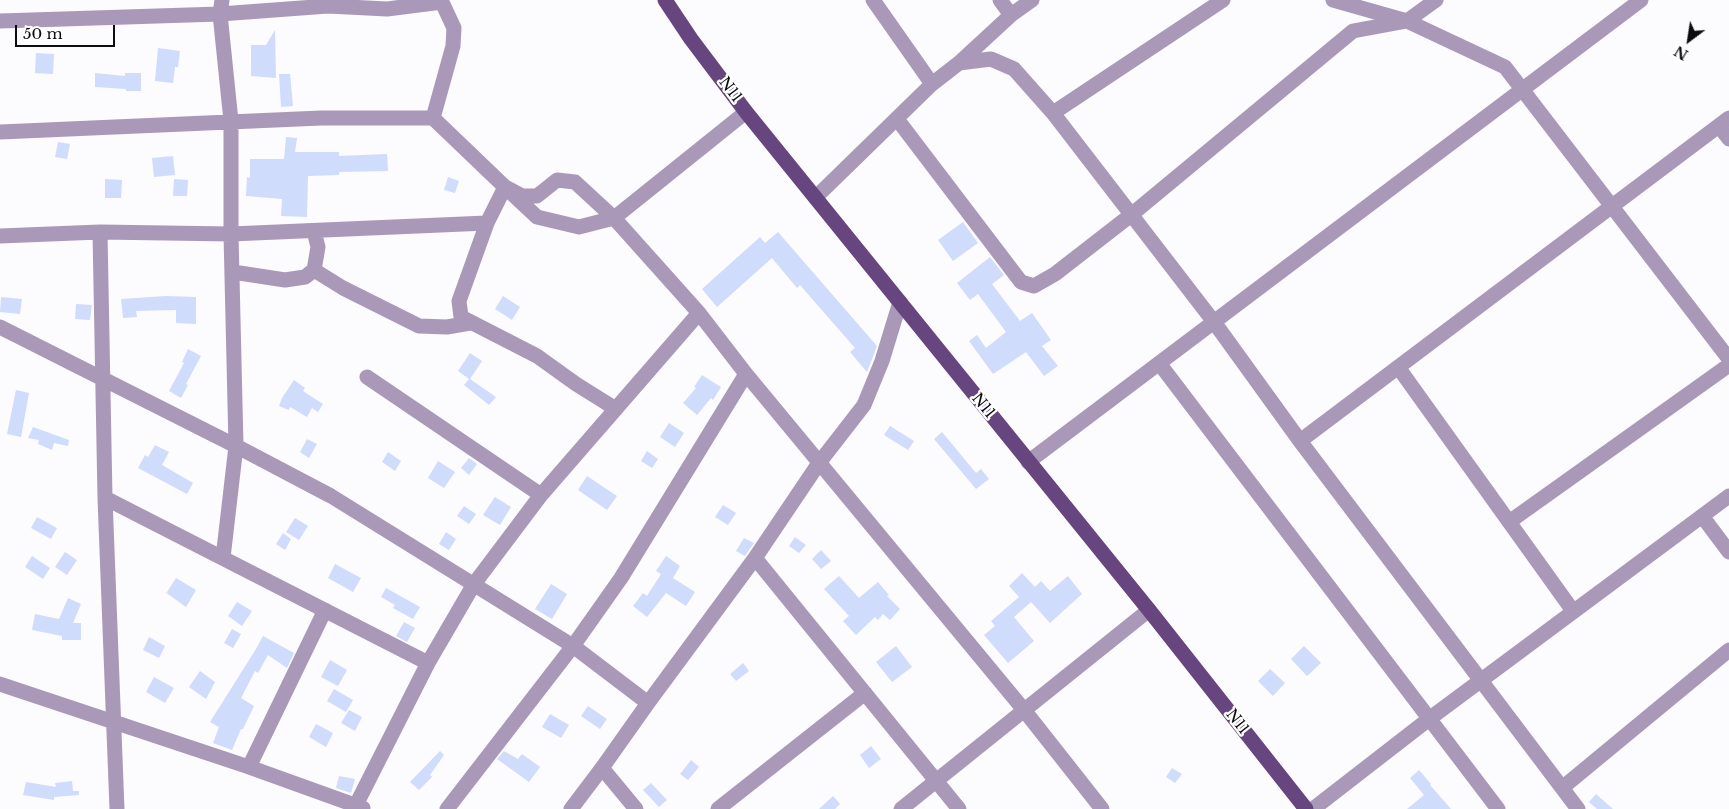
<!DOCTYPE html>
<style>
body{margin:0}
#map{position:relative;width:1729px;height:809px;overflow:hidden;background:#fcfbfd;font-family:"Libre Baskerville",serif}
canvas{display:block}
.north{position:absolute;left:1664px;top:15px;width:50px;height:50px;-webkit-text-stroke:4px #fff;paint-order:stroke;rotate:211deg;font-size:14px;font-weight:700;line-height:20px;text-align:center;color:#0d0d10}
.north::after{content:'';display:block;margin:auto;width:18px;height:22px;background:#0d0d10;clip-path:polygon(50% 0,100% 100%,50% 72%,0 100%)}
.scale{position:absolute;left:15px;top:25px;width:100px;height:22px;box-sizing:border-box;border:2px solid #0d0d10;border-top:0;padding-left:6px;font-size:15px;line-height:18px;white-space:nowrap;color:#0d0d10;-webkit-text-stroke:4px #fff;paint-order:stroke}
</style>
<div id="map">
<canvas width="1729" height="809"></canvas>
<div class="north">N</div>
<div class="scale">50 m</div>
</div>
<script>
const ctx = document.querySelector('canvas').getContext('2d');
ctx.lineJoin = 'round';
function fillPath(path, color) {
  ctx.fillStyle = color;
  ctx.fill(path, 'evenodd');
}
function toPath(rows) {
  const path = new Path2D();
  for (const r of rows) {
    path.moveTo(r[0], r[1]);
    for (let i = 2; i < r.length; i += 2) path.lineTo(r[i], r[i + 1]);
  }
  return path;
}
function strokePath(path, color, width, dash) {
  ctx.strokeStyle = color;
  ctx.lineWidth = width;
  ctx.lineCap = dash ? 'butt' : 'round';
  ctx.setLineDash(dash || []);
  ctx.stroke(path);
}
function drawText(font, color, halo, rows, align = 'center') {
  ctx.font = font + ' "Libre Baskerville",serif';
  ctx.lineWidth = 4.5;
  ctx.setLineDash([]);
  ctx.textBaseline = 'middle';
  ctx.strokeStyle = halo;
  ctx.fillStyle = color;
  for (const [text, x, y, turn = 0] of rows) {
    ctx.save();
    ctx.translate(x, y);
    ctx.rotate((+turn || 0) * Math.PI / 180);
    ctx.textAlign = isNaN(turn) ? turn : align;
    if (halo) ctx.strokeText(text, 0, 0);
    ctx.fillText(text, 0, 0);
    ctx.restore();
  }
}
fillPath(toPath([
 [275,30,276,78,251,76,251,45,266,45],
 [158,48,180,51,178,67,175,67,173,83,155,81],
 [36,53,54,54,53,74,35,73],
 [95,73,125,76,125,73,141,73,141,91,126,91,126,89,95,87],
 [279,74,290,74,293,106,281,107],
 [286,137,297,138,295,152,339,152,339,156,387,154,388,171,339,172,339,175,308,176,307,217,281,216,282,199,246,196,247,177,250,178,250,159,284,159],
 [58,142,70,144,67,159,55,157],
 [173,156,175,175,154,177,152,158],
 [448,177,459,181,455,193,444,190],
 [105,179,122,180,121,198,105,198],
 [174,179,188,180,187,196,173,196],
 [963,222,978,243,953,261,938,240],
 [778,232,877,346,867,372,850,352,855,348,800,285,797,288,772,258,717,307,702,289,760,237,765,243],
 [990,257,1004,275,992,284,1020,321,1032,313,1051,340,1042,346,1058,366,1044,376,1026,352,993,374,969,341,977,335,986,348,1006,332,978,294,970,300,957,283],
 [166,296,196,297,196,324,176,323,176,310,136,311,137,317,123,318,121,299],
 [503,296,520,307,512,320,495,309],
 [1,297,22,299,20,314,0,312],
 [76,304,92,305,90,320,75,319],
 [188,349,201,356,186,384,188,385,181,398,169,391,184,363,182,362],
 [470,353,482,361,470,379,496,397,489,405,464,385,469,379,458,371],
 [702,375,721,387,713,400,711,398,697,415,683,403,696,388,694,387],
 [294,380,305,388,303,391,323,404,318,412,312,408,307,417,290,407,289,410,279,406,282,398],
 [16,390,29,393,21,437,7,434],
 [669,423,684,433,675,447,660,437],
 [890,426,914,441,908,450,884,435],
 [33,427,69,440,68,446,54,443,52,450,38,444,39,440,28,438],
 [942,432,976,473,981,469,989,479,976,489,934,439],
 [307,439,317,444,309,458,300,452],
 [155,445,169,452,162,465,193,483,187,494,138,468,145,455,148,457],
 [647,451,658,459,652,468,641,461],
 [388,452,401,461,395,471,382,462],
 [469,458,477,464,469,475,461,468],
 [438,461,455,472,444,488,428,478],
 [587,476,617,496,607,510,578,490],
 [495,497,511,507,500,525,483,515],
 [723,505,736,513,728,525,715,517],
 [464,506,476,514,469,524,457,516],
 [37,517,57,528,51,539,31,528],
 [295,518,308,526,299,540,286,532],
 [446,532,456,539,449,550,439,544],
 [283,533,291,539,285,550,276,544],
 [795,537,806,545,799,553,789,546],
 [744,538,754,543,745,556,736,551],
 [821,550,831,561,821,569,812,559],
 [65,552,77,560,67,575,55,567],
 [32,556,50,568,43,579,25,567],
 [666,556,680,566,673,578,695,592,686,606,666,593,647,617,633,606,643,593,647,596,661,574,656,571],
 [335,564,361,578,353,592,328,578],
 [1022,573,1035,587,1041,581,1050,591,1068,576,1082,594,1050,623,1031,602,1014,617,1034,641,1008,663,984,635,995,626,991,621,1019,597,1009,586],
 [839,576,859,598,878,582,889,595,887,596,900,609,890,620,883,614,878,620,875,617,856,635,843,621,849,616,824,589],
 [176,578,196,590,186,607,165,592,169,593,167,592],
 [551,584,567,594,552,619,535,609],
 [386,588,420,607,413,619,393,608,395,605,381,597],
 [68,598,81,604,73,623,81,623,81,640,62,640,62,636,32,630,35,614,59,619],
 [237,602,252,611,242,626,228,616],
 [404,622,415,628,407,642,396,636],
 [232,629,241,634,233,648,224,643],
 [263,636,294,653,287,668,268,655,258,673,255,671,241,698,254,706,243,729,241,729,232,750,213,743,219,727,210,722,256,649],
 [149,637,165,646,159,658,143,650],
 [896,646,912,667,892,682,876,662],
 [1304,646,1321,663,1307,676,1291,659],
 [330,660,347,670,338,686,321,677],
 [743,663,749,671,736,681,730,674],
 [1270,669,1285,683,1273,696,1258,681],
 [200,671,215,682,206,699,189,687],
 [154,677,174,688,165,703,146,692],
 [334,689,353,700,346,712,327,701],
 [588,706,607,719,600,729,581,716],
 [349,710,362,717,355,731,341,723],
 [550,714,569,725,561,738,542,727],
 [316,724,333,733,326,747,309,737],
 [871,746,881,759,869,768,860,755],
 [440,751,444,755,430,775,432,777,419,790,410,782],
 [504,751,518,759,522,754,540,767,529,782,497,759],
 [691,760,699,767,688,780,680,774],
 [1172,768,1182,774,1175,783,1166,777],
 [1419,770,1431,784,1430,785,1451,809,1407,809,1424,795,1410,778],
 [339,776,355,779,351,793,336,788],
 [72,781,73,791,79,791,79,795,54,797,54,800,23,795,26,782,56,787,55,783],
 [651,783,667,800,659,807,643,790],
 [1596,794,1613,809,1597,809,1589,802],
 [833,796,840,804,835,809,819,809]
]), '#cfdcfb');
strokePath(toPath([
 [222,0,220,14,231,121,231,234,236,446,223,558],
 [441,0,454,28,453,46,433,118,505,187,522,196,537,196,557,180,575,182,614,218,699,313,746,374,1024,710,1102,809],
 [873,0,932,84],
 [1000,0,1011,15],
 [1333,0,1407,21,1505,67,1729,359],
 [0,21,220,14,328,6,387,9,442,2],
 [959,63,1011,15,1032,0],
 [1053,113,1223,0],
 [897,119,1021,282,1034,286,1055,274,1131,215,1353,31,1407,21,1436,0],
 [1719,126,1729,139],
 [0,132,321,118,433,118],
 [816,197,932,84,959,63,991,59,1014,69,1053,113,1214,322,1300,441,1578,809],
 [100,232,105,498,117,809],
 [0,236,100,232,231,234,487,223],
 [314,270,343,288,419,326,447,327,470,323],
 [233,272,285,280,305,277,314,270,318,247,314,231],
 [0,327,236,446,331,496,573,646,648,703],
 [1159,363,1498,809],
 [1398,367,1573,611],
 [367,377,541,495],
 [616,409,576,384,537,356,461,317,459,301,487,223,505,187,537,217,579,227,614,218,746,112],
 [1300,441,1729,118],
 [1028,462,1641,0],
 [105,498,428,663],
 [1702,516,1729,552],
 [1509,522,1729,365],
 [755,558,959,809],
 [0,684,249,767,363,808],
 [249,767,325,610],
 [602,768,636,809],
 [1562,788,1729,650],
 [354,809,428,663,474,584,541,495,699,313],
 [447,809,573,646,621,578,746,374],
 [571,809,602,768,648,703,755,558,819,463,864,405,882,361,900,302],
 [718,809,865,693],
 [901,809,1149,610],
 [1313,809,1429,719,1729,496]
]), '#aa98b8', 15);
strokePath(toPath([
 [665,0,691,39,746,112,1149,610,1306,809]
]), '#67457e', 15);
drawText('15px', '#0d0d10', '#fff', [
 ["N11",730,90,53],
 ["N11",983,406,51],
 ["N11",1237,722,52]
]);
</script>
